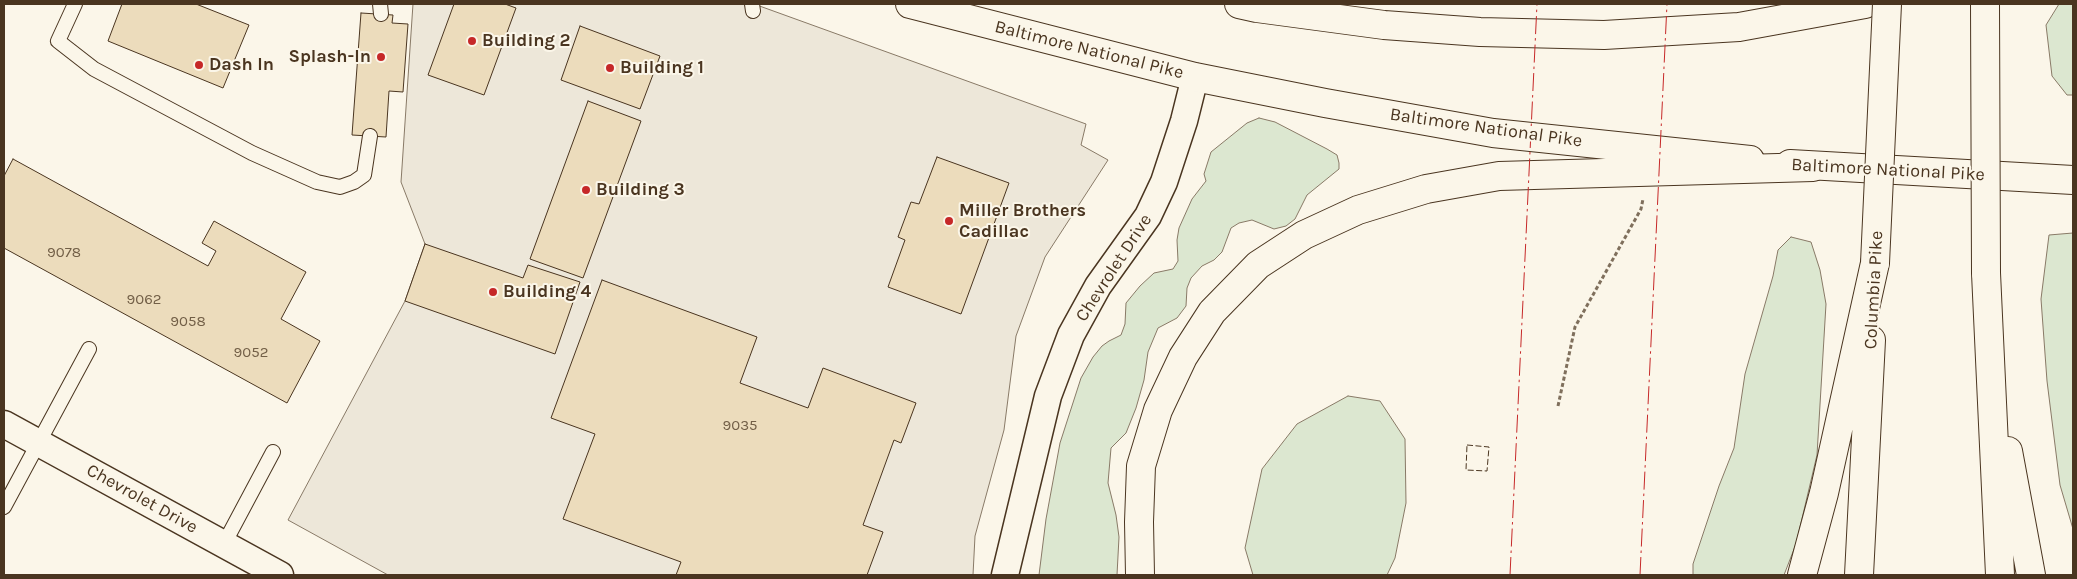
<!DOCTYPE html>
<style>
body{margin:0}
#map{position:relative;width:2077px;height:579px;overflow:hidden;background:#fbf6e9;font-family:Karla,sans-serif}
canvas{display:block}
.frame{position:absolute;inset:0;border:5px solid #4a3520;pointer-events:none}
</style>
<div id="map">
<canvas width="2077" height="579"></canvas>
<div class="frame"></div>
</div>
<script>
const ctx = document.querySelector('canvas').getContext('2d');
ctx.lineJoin = 'round';
function fillPath(path, color) {
  ctx.fillStyle = color;
  ctx.fill(path, 'evenodd');
}
function toPath(rows) {
  const path = new Path2D();
  for (const r of rows) {
    path.moveTo(r[0], r[1]);
    for (let i = 2; i < r.length; i += 2) path.lineTo(r[i], r[i + 1]);
  }
  return path;
}
function strokePath(path, color, width, dash) {
  ctx.strokeStyle = color;
  ctx.lineWidth = width;
  ctx.lineCap = dash ? 'butt' : 'round';
  ctx.setLineDash(dash || []);
  ctx.stroke(path);
}
function drawText(font, color, halo, rows, align = 'center') {
  ctx.font = font + ' Karla,sans-serif';
  ctx.lineWidth = 4;
  ctx.setLineDash([]);
  ctx.textBaseline = 'middle';
  ctx.strokeStyle = halo;
  ctx.fillStyle = color;
  for (const [text, x, y, turn = 0] of rows) {
    ctx.save();
    ctx.translate(x, y);
    ctx.rotate((+turn || 0) * Math.PI / 180);
    ctx.textAlign = isNaN(turn) ? turn : align;
    if (halo) ctx.strokeText(text, 0, 0);
    ctx.fillText(text, 0, 0);
    ctx.restore();
  }
}
const green = toPath([
 [2059,4,2073,4,2073,95,2067,95,2052,76,2046,25,2059,4],
 [1259,118,1275,122,1327,149,1337,155,1339,163,1339,169,1307,195,1295,219,1286,226,1274,229,1252,220,1239,223,1231,228,1222,252,1214,260,1202,266,1191,278,1187,288,1186,306,1177,318,1158,328,1148,352,1144,380,1136,408,1126,433,1111,448,1108,483,1116,515,1119,537,1117,575,1039,575,1046,519,1060,443,1081,378,1093,357,1102,346,1109,341,1121,335,1125,324,1126,303,1140,286,1154,273,1173,269,1178,261,1177,240,1179,228,1192,199,1206,181,1204,174,1211,152,1247,123,1259,118],
 [2073,233,2073,529,2060,485,2047,381,2041,299,2049,235,2073,233],
 [1791,237,1811,242,1820,270,1826,304,1817,455,1796,544,1784,575,1693,575,1693,564,1719,486,1734,448,1745,374,1773,276,1778,250,1791,237],
 [1348,396,1380,401,1405,439,1406,503,1395,558,1387,575,1253,575,1245,548,1262,469,1297,424,1348,396]
]);
fillPath(green, '#dce7d0');
strokePath(green, '#887966', 1);
const parking = toPath([
 [413,4,754,4,1086,124,1081,145,1108,160,1045,257,1016,336,1004,430,975,536,973,575,388,575,288,520,405,301,425,244,401,182,413,4]
]);
fillPath(parking, '#ede7d9');
strokePath(parking, '#887966', 1);
const building = toPath([
 [122,4,196,4,249,25,223,88,108,41,122,4],
 [454,4,505,4,516,8,484,95,428,75,454,4],
 [361,13,393,15,392,23,408,24,403,92,389,91,386,137,352,135,361,13],
 [580,26,660,56,640,109,561,80,580,26],
 [588,101,641,121,583,278,530,259,588,101],
 [937,157,1009,183,961,314,888,287,905,240,898,237,911,202,919,204,937,157],
 [13,159,208,266,216,251,202,243,214,221,306,272,281,319,320,341,287,403,4,248,4,176,13,159],
 [425,244,523,278,528,265,580,282,555,354,405,301,425,244],
 [602,280,757,337,740,383,808,408,823,368,916,403,901,443,894,440,863,525,883,532,867,575,676,575,681,562,563,519,595,434,551,418,602,280]
]);
fillPath(building, '#ecdcbc');
strokePath(building, '#4a3520', 1);
const service = toPath([
 [75,4,58,41,94,69,252,153,317,182,340,187,354,182,364,175,370,136],
 [380,4,381,14],
 [752,4,753,11],
 [4,507,89,349],
 [224,544,273,452]
]);
const minor = toPath([
 [4,424,280,575],
 [1005,575,1048,396,1071,335,1098,286,1148,216,1164,182,1184,121,1195,77]
]);
const primary = toPath([
 [910,4,1195,77,1325,103,1493,133,1750,160],
 [1239,4,1257,8,1384,25,1480,32,1604,35,1739,27,1865,4],
 [1790,164,2073,180]
]);
const motorway = toPath([
 [1986,273,2000,575],
 [2008,451,2031,575],
 [1140,575,1139,522,1141,466,1158,410,1183,357,1212,312,1258,265,1304,235,1358,210,1426,189,1499,176,1813,167],
 [1802,575,1824,493,1875,263],
 [1859,575,1871,340]
]);
strokePath(service, '#4a3520', 16);
strokePath(minor, '#4a3520', 29);
strokePath(primary, '#4a3520', 30);
strokePath(motorway, '#4a3520', 30);
strokePath(toPath([
 [1558,406,1575,327,1641,209,1643,199]
]), '#7f6f5c', 3, [4, 2.5]);
strokePath(service, '#fbf6e9', 14);
strokePath(minor, '#fbf6e9', 26);
strokePath(primary, '#fbf6e9', 28);
strokePath(motorway, '#fbf6e9', 28);
const motorwayBridge = toPath([
 [1985,4,1986,273],
 [1875,263,1887,4]
]);
strokePath(motorwayBridge, '#4a3520', 30, []);
strokePath(motorwayBridge, '#fbf6e9', 28);
strokePath(toPath([
 [1467,445,1489,447,1487,471,1466,470,1467,445]
]), '#4a3520', 1, [6, 2.5]);
strokePath(toPath([
 [1510,575,1537,4],
 [1640,575,1667,4]
]), '#c62828', 1, [18, 4, 2.5, 4]);
for (const [x, y, r, color] of [
 [472,41,5,"#c62828"],
 [381,57,5,"#c62828"],
 [199,65,5,"#c62828"],
 [610,68,5,"#c62828"],
 [586,190,5,"#c62828"],
 [949,221,5,"#c62828"],
 [493,292,5,"#c62828"]
]) {
  const dot = new Path2D();
  dot.arc(x, y, r, 0, 2 * Math.PI);
  ctx.fillStyle = color;
  ctx.fill(dot);
  strokePath(dot, '#fbf6e9', 2);
}
drawText('15px', '#725f47', null, [
 ["9078",64,253],
 ["9062",144,300],
 ["9058",188,322],
 ["9052",251,353],
 ["9035",740,426]
]);
drawText('bold 18px', '#4a3520', '#fbf6e9', [
 ["Building 2",482,41],
 ["Splash-In",371,57,"right"],
 ["Dash In",209,65],
 ["Building 1",620,68],
 ["Building 3",596,190],
 ["Miller Brothers",959,211],
 ["Cadillac",959,232],
 ["Building 4",503,292]
], 'left');
drawText('18px', '#4a3520', '#fbf6e9', [
 ["Baltimore National Pike",1089,50,14],
 ["Baltimore National Pike",1486,128,8],
 ["Baltimore National Pike",1888,170,3],
 ["Chevrolet Drive",1114,268,-57],
 ["Columbia Pike",1874,290,-87],
 ["Chevrolet Drive",142,499,29]
]);
</script>
